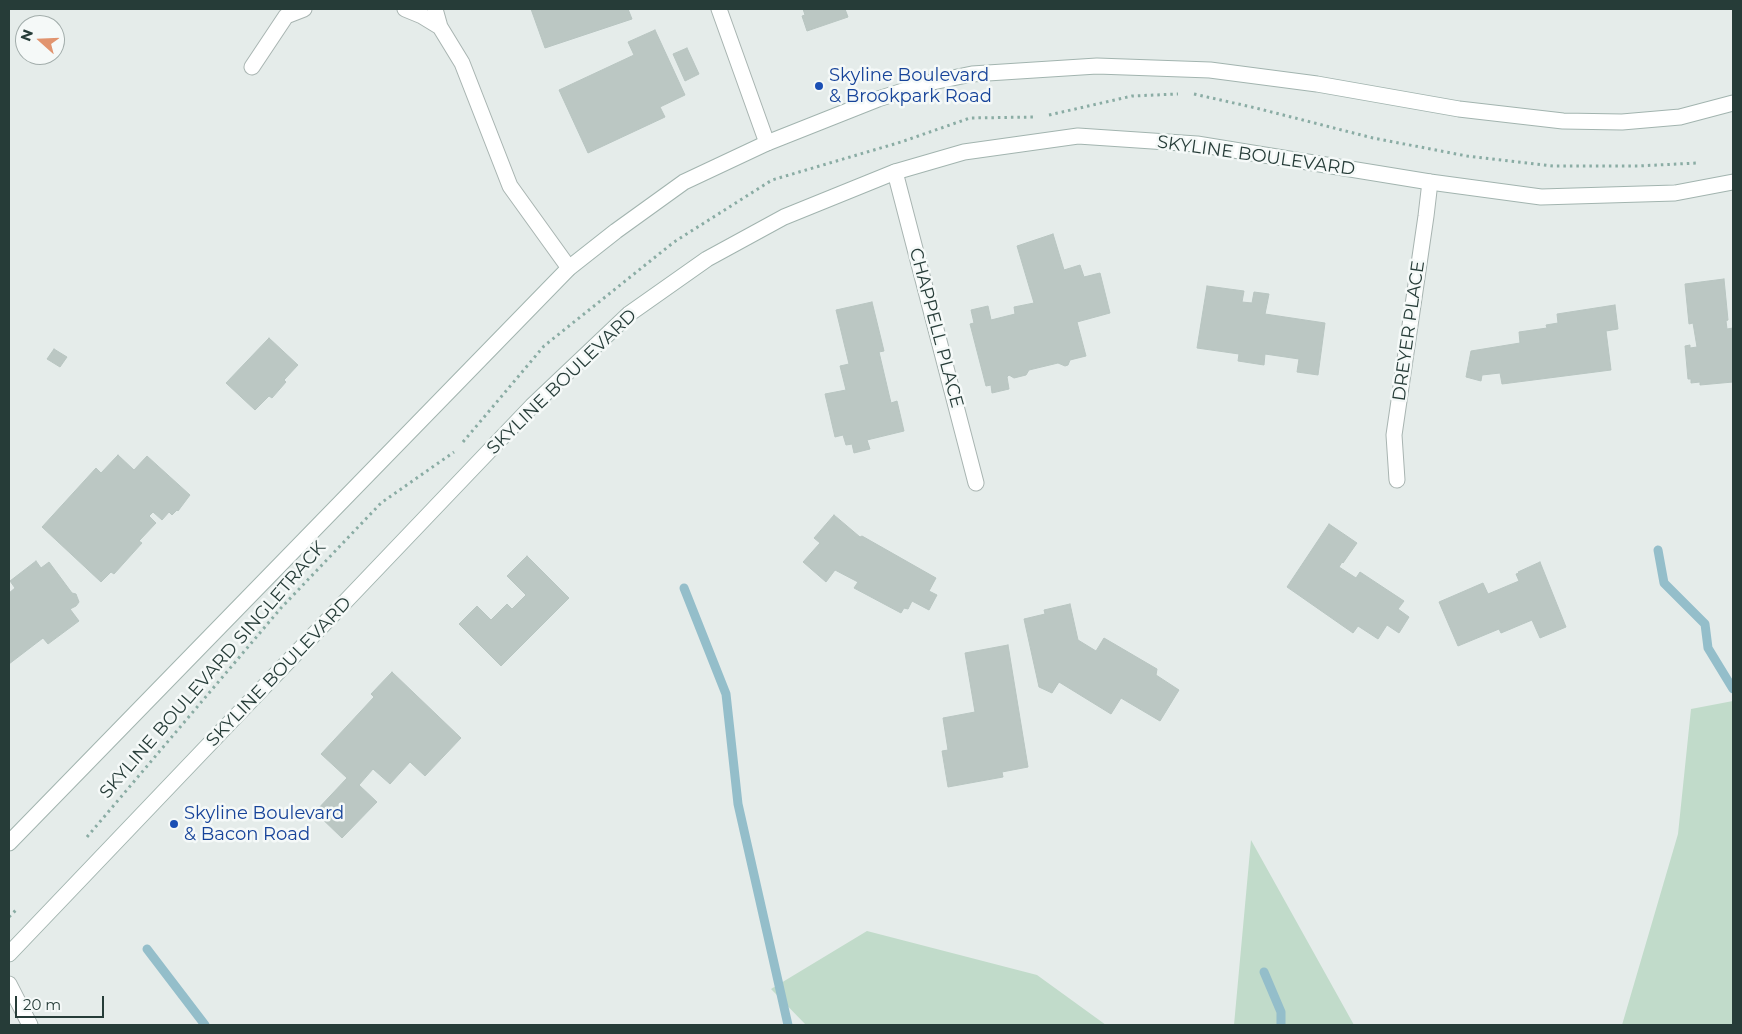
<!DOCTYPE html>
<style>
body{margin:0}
#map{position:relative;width:1742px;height:1034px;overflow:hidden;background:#e5ecea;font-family:Montserrat,sans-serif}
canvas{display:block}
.frame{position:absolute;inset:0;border:10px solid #263c38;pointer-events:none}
.north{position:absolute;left:15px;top:15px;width:50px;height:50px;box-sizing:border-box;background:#f5f9f8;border:1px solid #a2adab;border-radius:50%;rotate:290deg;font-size:14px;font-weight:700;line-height:20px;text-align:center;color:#263c38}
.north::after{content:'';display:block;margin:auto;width:18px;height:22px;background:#e1946f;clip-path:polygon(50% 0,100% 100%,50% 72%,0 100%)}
.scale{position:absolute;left:15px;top:996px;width:89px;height:22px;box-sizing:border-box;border:2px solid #263c38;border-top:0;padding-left:6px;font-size:15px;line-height:18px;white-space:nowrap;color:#263c38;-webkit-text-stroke:4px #f5f9f8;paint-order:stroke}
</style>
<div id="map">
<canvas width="1742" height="1034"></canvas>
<div class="frame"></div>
<div class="north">N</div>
<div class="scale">20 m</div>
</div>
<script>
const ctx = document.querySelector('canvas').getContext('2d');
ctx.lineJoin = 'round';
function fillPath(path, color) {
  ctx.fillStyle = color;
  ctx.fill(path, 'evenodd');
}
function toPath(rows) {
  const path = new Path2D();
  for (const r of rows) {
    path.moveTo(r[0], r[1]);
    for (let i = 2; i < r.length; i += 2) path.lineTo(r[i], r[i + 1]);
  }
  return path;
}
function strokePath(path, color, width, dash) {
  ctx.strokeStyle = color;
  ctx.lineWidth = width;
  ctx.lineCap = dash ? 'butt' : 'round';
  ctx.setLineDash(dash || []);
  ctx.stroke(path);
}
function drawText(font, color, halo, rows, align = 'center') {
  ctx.font = font + ' Montserrat,sans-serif';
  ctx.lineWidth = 5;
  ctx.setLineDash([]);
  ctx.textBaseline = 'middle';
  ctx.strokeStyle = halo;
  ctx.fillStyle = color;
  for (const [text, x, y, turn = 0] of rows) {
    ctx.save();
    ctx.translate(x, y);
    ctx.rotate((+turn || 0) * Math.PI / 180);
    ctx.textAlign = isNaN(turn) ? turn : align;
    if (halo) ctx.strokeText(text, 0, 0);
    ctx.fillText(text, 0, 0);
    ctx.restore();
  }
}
fillPath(toPath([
 [1733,701,1733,1025,1622,1025,1678,834,1691,709],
 [1251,840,1354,1025,1234,1025],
 [867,931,1037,975,1106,1025,806,1025,771,989]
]), '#c1dbca');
strokePath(toPath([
 [1658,550,1664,583,1705,624,1708,648,1733,689],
 [684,588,726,694,738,804,788,1025],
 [147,949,205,1025],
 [1264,972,1281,1012,1281,1025]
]), '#94beca', 9);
const building = toPath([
 [531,9,628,9,632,19,545,48,531,9],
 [803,9,845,9,848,17,807,31,802,16,805,15,803,9],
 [655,30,685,95,660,107,665,117,588,153,559,90,634,55,628,42,655,30],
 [687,48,699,74,685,81,673,54,687,48],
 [1053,234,1064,270,1080,265,1084,277,1100,273,1110,313,1077,322,1086,356,1070,360,1068,365,1065,366,1058,363,1029,370,1026,375,1014,378,1009,375,1007,377,1009,389,992,393,991,385,986,386,970,324,974,323,971,310,988,306,991,320,1015,314,1014,307,1034,303,1017,246,1053,234],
 [1724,279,1728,320,1726,321,1727,329,1733,328,1733,382,1700,385,1700,382,1691,383,1691,379,1688,379,1685,346,1690,345,1690,348,1697,347,1693,323,1689,324,1685,284,1724,279],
 [1207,286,1244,291,1242,302,1252,303,1254,292,1269,294,1265,314,1325,323,1318,375,1297,372,1299,359,1265,354,1264,365,1238,361,1239,354,1197,348,1207,286],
 [872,302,884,351,879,352,891,403,897,401,904,431,867,440,870,449,854,453,852,444,846,445,843,435,835,437,825,394,846,390,840,366,849,364,836,310,872,302],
 [1615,305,1618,329,1606,331,1611,370,1502,384,1500,373,1482,375,1481,381,1466,377,1471,351,1520,343,1519,332,1547,328,1546,325,1558,323,1557,314,1615,305],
 [269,338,298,365,284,380,286,382,272,398,269,396,255,410,226,383,269,338],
 [54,349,67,357,60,367,47,359,54,349],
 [118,455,134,470,147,456,190,495,178,511,177,510,172,515,169,512,162,520,153,512,149,516,156,523,139,541,142,543,114,574,111,572,101,582,42,527,96,468,101,473,118,455],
 [834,515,860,537,862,536,936,578,929,591,937,595,929,610,912,601,908,609,904,608,901,613,854,588,858,582,835,570,826,582,803,562,820,543,814,538,834,515],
 [1329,524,1357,543,1343,563,1342,562,1339,567,1356,578,1360,572,1404,601,1398,609,1409,617,1399,633,1387,625,1378,639,1358,626,1353,633,1287,587,1329,524],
 [527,556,569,598,501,666,459,624,477,606,491,620,507,604,512,609,526,595,507,576,527,556],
 [36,561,41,568,49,562,72,593,76,594,79,602,76,606,70,609,79,621,48,644,43,638,9,664,9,593,15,588,10,581,36,561],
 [1540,562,1566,627,1540,638,1532,620,1501,633,1499,629,1458,646,1439,602,1483,583,1488,594,1519,581,1516,574,1519,573,1518,572,1540,562],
 [1070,604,1078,640,1096,651,1104,638,1157,669,1156,675,1179,690,1160,721,1121,698,1111,714,1059,682,1052,693,1039,687,1024,619,1045,614,1044,610,1070,604],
 [1008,645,1028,767,1002,772,1003,777,948,787,942,751,948,750,943,718,975,712,965,653,1008,645],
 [392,672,461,738,425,776,410,762,390,784,373,769,359,785,377,802,342,838,315,812,347,778,321,754,374,697,371,694,392,672]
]);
fillPath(building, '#bbc7c3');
strokePath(building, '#b8c5c1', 1);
const service = toPath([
 [405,9,422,16,440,27],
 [435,9,440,27,462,63,510,186,569,268],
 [252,67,286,16,304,9]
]);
const minor = toPath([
 [719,9,767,143],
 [895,172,976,483],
 [1397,480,1394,435,1426,216,1430,182],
 [9,984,30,1025]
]);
const secondary = toPath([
 [9,843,569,268,616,231,684,182,767,143,878,99,928,83,972,74,1097,66,1210,70,1317,84,1459,109,1563,121,1622,122,1680,117,1733,103],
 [9,954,532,406,629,314,707,259,784,217,895,172,964,152,1078,136,1197,144,1430,182,1541,197,1675,193,1733,182]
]);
strokePath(service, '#a8b4b1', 17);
strokePath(minor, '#a8b4b1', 17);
strokePath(secondary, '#a2b4af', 17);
strokePath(toPath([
 [1194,94,1256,108,1373,138,1467,156,1553,166,1638,166,1697,163],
 [1049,115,1132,96,1178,94],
 [463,442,544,346,674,242,772,180,901,142,970,118,1035,117],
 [87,837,281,608,381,503,454,452],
 [9,917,18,908]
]), '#8aaca4', 3, [2.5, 4]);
strokePath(service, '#fff', 15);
strokePath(minor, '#fff', 15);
strokePath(secondary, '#fff', 15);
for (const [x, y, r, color] of [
 [819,86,5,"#1a4fb4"],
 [174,824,5,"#1a4fb4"]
]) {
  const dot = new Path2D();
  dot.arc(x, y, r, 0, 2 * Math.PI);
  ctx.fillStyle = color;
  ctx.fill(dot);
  strokePath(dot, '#f5f9f8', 2);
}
drawText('18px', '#164399', '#f5f9f8', [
 ["Skyline Boulevard",829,76],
 ["& Brookpark Road",829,97],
 ["Skyline Boulevard",184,814],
 ["& Bacon Road",184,835]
], 'left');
drawText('18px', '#263c38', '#f5f9f8', [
 ["SKYLINE BOULEVARD",1256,156,8],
 ["CHAPPELL PLACE",936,328,75],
 ["DREYER PLACE",1409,331,-82],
 ["SKYLINE BOULEVARD",562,382,-44],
 ["SKYLINE BOULEVARD SINGLETRACK",213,670,-49],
 ["SKYLINE BOULEVARD",279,672,-46]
]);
</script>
